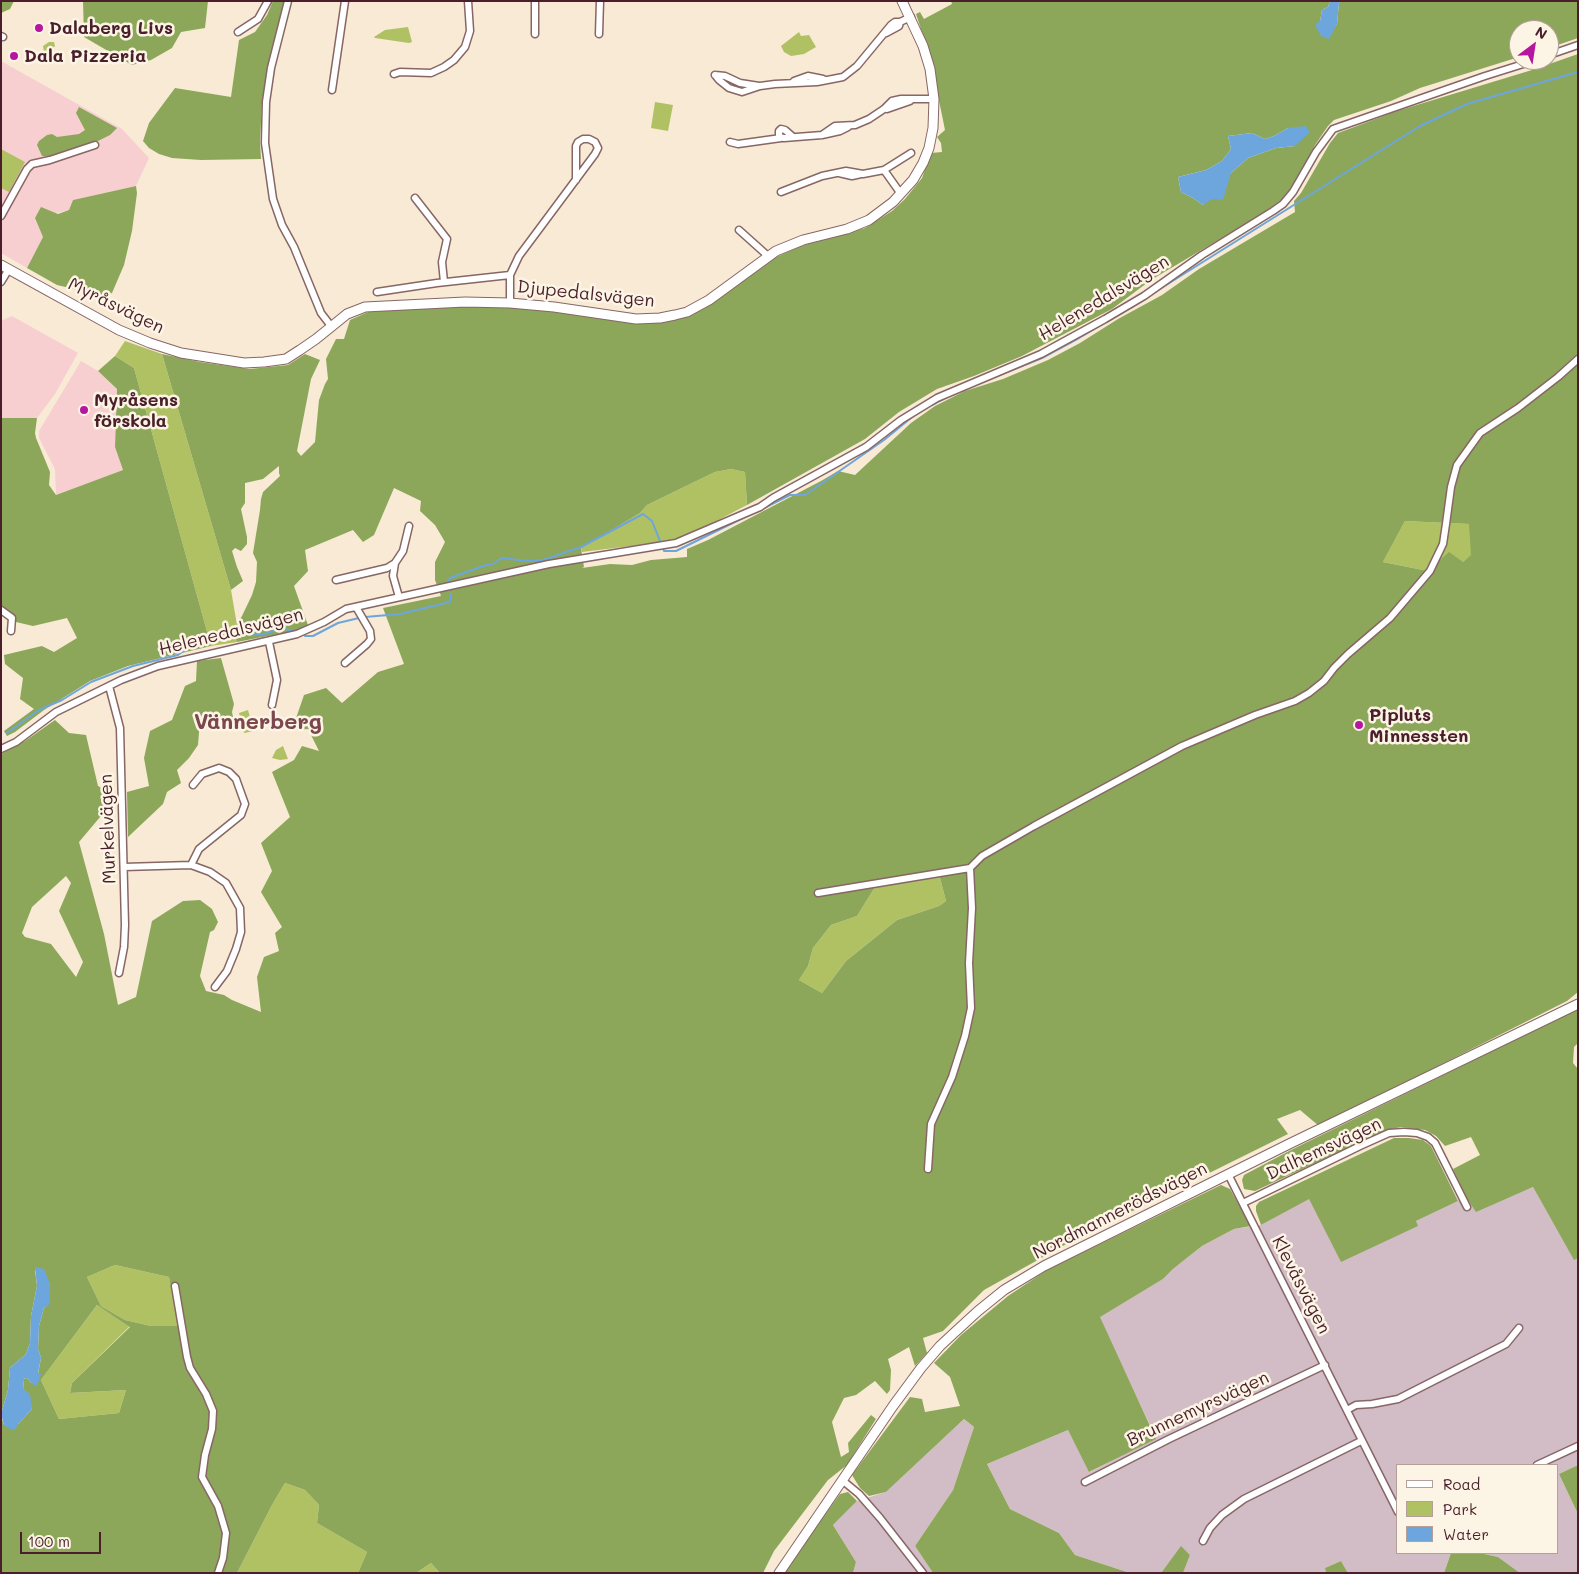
<!DOCTYPE html>
<meta charset="utf-8">
<style>
body{margin:0}
#map{position:relative;width:1579px;height:1574px;overflow:hidden;background:#f8ead4;font-family:Mali,sans-serif}
canvas{display:block}
.frame{position:absolute;inset:0;border:2px solid #4a1f2b;pointer-events:none}
.legend{position:absolute;left:1396px;top:1464px;width:162px;height:90px;box-sizing:border-box;background:#fcf5e5;border:1px solid #b59f9b;margin:0;padding:6px 9px;list-style:none;font-size:15px;color:#4a1f2b}
.legend li{display:flex;align-items:center;gap:10px;height:25px}
.legend b{width:25px;border:1px solid #b59f9b}
.north{position:absolute;left:1509px;top:20px;width:50px;height:50px;box-sizing:border-box;background:#fcf5e5;border:1px solid #b59f9b;border-radius:50%;rotate:31deg;font-size:14px;font-weight:700;line-height:20px;text-align:center;color:#4a1f2b}
.north::after{content:'';display:block;margin:auto;width:18px;height:22px;background:#b5179e;clip-path:polygon(50% 0,100% 100%,50% 72%,0 100%)}
.scale{position:absolute;left:20px;top:1532px;width:81px;height:22px;box-sizing:border-box;border:2px solid #4a1f2b;border-top:0;padding-left:6px;font-size:15px;line-height:18px;white-space:nowrap;color:#4a1f2b;-webkit-text-stroke:4px #fcf5e5;paint-order:stroke}
</style>
<div id="map">
<canvas width="1579" height="1574"></canvas>
<div class="frame"></div>
<ul class="legend">
<li><b style="height:6px;background:#fff"></b>Road</li>
<li><b style="height:14px;background:#b0c164"></b>Park</li>
<li><b style="height:14px;background:#6da6dc"></b>Water</li>
</ul>
<div class="north">N</div>
<div class="scale">100 m</div>
</div>
<script>
const ctx = document.querySelector('canvas').getContext('2d');
ctx.lineJoin = 'round';
function fillPath(path, color) {
  ctx.fillStyle = color;
  ctx.fill(path, 'evenodd');
}
function toPath(rows) {
  const path = new Path2D();
  for (const r of rows) {
    path.moveTo(r[0], r[1]);
    for (let i = 2; i < r.length; i += 2) path.lineTo(r[i], r[i + 1]);
  }
  return path;
}
function strokePath(path, color, width, dash) {
  ctx.strokeStyle = color;
  ctx.lineWidth = width;
  ctx.lineCap = dash ? 'butt' : 'round';
  ctx.setLineDash(dash || []);
  ctx.stroke(path);
}
function drawText(font, color, halo, rows, align = 'center') {
  ctx.font = font + ' Mali,sans-serif';
  ctx.lineWidth = 5;
  ctx.setLineDash([]);
  ctx.textBaseline = 'middle';
  ctx.strokeStyle = halo;
  ctx.fillStyle = color;
  for (const [text, x, y, turn = 0] of rows) {
    ctx.save();
    ctx.translate(x, y);
    ctx.rotate((+turn || 0) * Math.PI / 180);
    ctx.textAlign = isNaN(turn) ? turn : align;
    if (halo) ctx.strokeText(text, 0, 0);
    ctx.fillText(text, 0, 0);
    ctx.restore();
  }
}
fillPath(toPath([
 [1,61,122,129,149,158,136,186,73,200,69,210,35,218,43,237,27,268,1,253],
 [12,316,78,353,55,394,37,418,1,418,1,321],
 [81,361,98,371,117,389,115,447,123,470,56,495,55,469,39,438,39,431]
]), '#f7cfd1');
fillPath(toPath([
 [1533,1187,1574,1259,1578,1258,1578,1465,1559,1474,1578,1514,1578,1573,1520,1573,1498,1557,1480,1553,1558,1553,1558,1465,1398,1465,1398,1553,1451,1553,1444,1573,1348,1573,1341,1561,1325,1568,1326,1573,1183,1573,1190,1555,1181,1547,1161,1573,1130,1573,1075,1555,1059,1533,1010,1509,987,1464,1068,1430,1090,1472,1156,1438,1099,1317,1163,1279,1173,1269,1202,1246,1234,1229,1261,1225,1309,1198,1341,1261,1417,1226,1416,1221,1466,1197,1476,1211],
 [964,1419,974,1427,953,1490,915,1546,933,1573,853,1573,856,1562,833,1525,857,1501,886,1492]
]), '#d2bdc6');
fillPath(toPath([
 [408,27,412,42,409,43,375,38,374,37,385,30],
 [799,32,801,36,809,35,816,47,804,54,791,56,784,52,781,46],
 [49,42,54,42,55,46,49,52,44,52,43,46],
 [655,102,673,105,668,131,651,128],
 [1,149,25,162,9,192,1,188],
 [125,341,162,354,231,590,237,625,233,630,237,642,211,646,134,368,115,356],
 [731,469,745,472,747,505,701,529,684,536,665,542,582,552,581,547,640,513,647,505,715,472],
 [1405,521,1470,524,1472,555,1463,562,1428,571,1383,562],
 [248,710,254,731,244,733,239,713],
 [283,746,288,759,280,760,272,758,276,750],
 [939,874,946,901,939,906,897,920,846,961,822,993,799,980,808,966,813,948,831,925,857,916,875,887],
 [115,1265,169,1277,179,1326,151,1326,125,1320,101,1306,87,1277],
 [97,1305,130,1326,72,1383,70,1393,126,1390,119,1413,59,1419,41,1380],
 [285,1483,305,1490,319,1505,317,1523,367,1552,358,1573,237,1573,272,1505],
 [431,1563,440,1573,416,1573]
]), '#b0c164');
fillPath(toPath([
 [1,1,14,1,10,9,1,13],
 [83,1,208,1,205,28,181,32,172,48,151,60,132,65,84,37],
 [273,1,285,1,268,67,262,102,260,141,261,159,201,160,172,158,159,154,149,148,143,141,149,123,175,88,231,97,239,40,255,32,267,15],
 [951,1,1330,1,1328,7,1322,10,1320,21,1331,33,1337,24,1339,3,1341,1,1578,1,1578,38,1549,48,1549,30,1519,30,1519,57,1420,88,1391,101,1334,120,1328,126,1315,145,1296,183,1285,197,1262,214,1151,280,1112,309,1022,356,974,376,937,389,899,412,865,439,747,505,745,472,731,469,715,472,647,505,640,513,581,548,584,567,582,568,610,564,632,565,651,560,687,557,687,549,708,540,821,481,838,471,855,475,911,423,935,406,965,391,1003,379,1048,360,1080,343,1118,319,1162,295,1199,269,1295,212,1294,201,1301,193,1330,143,1338,133,1397,111,1532,70,1578,54,1578,992,1567,1001,1319,1126,1300,1110,1277,1119,1288,1134,1070,1242,984,1290,943,1331,923,1338,927,1353,915,1366,909,1347,888,1359,891,1370,890,1390,887,1394,875,1381,856,1395,844,1398,832,1422,841,1457,849,1452,848,1443,871,1415,876,1419,847,1465,828,1480,774,1551,763,1573,440,1573,431,1563,416,1573,358,1573,367,1552,317,1523,319,1505,305,1490,285,1483,272,1505,237,1573,1,1573,1,1416,4,1425,18,1424,32,1409,24,1390,23,1379,27,1378,31,1383,38,1374,41,1358,38,1349,39,1326,44,1308,50,1303,50,1284,35,1270,37,1286,31,1316,30,1343,26,1354,10,1368,8,1390,1,1414,1,754,25,741,55,720,69,733,86,735,98,786,112,793,106,810,79,842,104,934,118,1005,136,997,152,921,183,901,200,900,212,909,218,922,214,930,210,932,200,976,206,991,224,995,232,1000,261,1012,257,977,264,957,279,951,275,933,282,927,261,892,272,871,261,843,290,817,272,772,294,760,302,746,319,751,308,729,292,730,304,695,326,688,342,703,378,672,404,664,383,608,441,596,435,580,435,562,445,542,435,525,420,511,421,501,394,488,374,535,363,542,353,530,305,550,308,571,294,586,309,628,237,642,233,630,242,616,252,595,256,582,257,562,253,553,260,510,261,499,263,492,280,476,279,473,279,466,263,479,245,483,245,503,241,509,247,537,247,544,241,551,235,548,232,551,237,567,243,581,231,590,162,354,200,362,250,369,288,365,305,354,320,360,311,379,297,451,301,456,315,442,319,400,325,384,328,379,326,359,336,339,344,339,350,320,368,312,464,305,510,306,552,310,632,323,662,322,686,317,710,303,774,258,801,246,865,228,892,211,905,199,922,178,931,153,942,152,941,143,937,137,945,130,930,56,916,14,920,12,924,19,952,4],
 [1288,128,1295,146,1276,148,1248,158,1231,173,1203,205,1193,198,1181,192,1178,177,1206,170,1222,161,1231,149,1228,136,1252,133,1265,139,1274,136],
 [1405,521,1469,524,1471,555,1463,562,1449,552,1428,571,1383,562],
 [939,874,946,901,939,906,897,920,846,961,822,993,799,980,808,966,813,948,831,925,857,916,875,887],
 [66,876,71,883,59,911,83,962,76,977,51,944,25,937,22,933,32,907],
 [115,1265,169,1277,178,1326,151,1326,125,1320,101,1306,87,1277],
 [97,1305,130,1327,72,1383,70,1393,126,1390,119,1413,59,1419,41,1380],
 [79,107,117,128,110,135,98,141,52,157,42,156,37,145,39,141,47,135,52,134,57,137,79,134,85,130,76,113],
 [136,186,137,193,132,231,124,265,112,293,103,296,87,297,74,289,57,285,27,268,43,237,35,218,41,207,58,214,69,210,73,200],
 [115,356,134,368,211,646,128,666,90,681,44,710,15,732,7,736,4,731,34,709,20,699,23,678,5,664,4,655,42,646,54,652,77,638,67,618,33,626,16,622,10,613,1,606,1,418,37,418,35,433,36,438,50,472,49,485,56,495,123,470,115,447,117,389,98,371],
 [221,658,234,704,232,712,234,722,227,726,214,719,200,720,198,745,189,758,177,770,181,783,167,792,163,804,128,837,127,792,149,786,144,758,150,731,172,720,185,686,196,681,197,661],
 [1578,1009,1578,1043,1574,1047,1573,1063,1578,1069,1578,1258,1574,1260,1533,1187,1476,1212,1466,1197,1453,1169,1480,1155,1471,1137,1445,1146,1436,1136,1425,1130,1401,1127,1387,1130,1255,1191,1244,1189,1242,1180,1244,1175,1291,1150],
 [1394,1138,1409,1138,1423,1140,1431,1146,1458,1201,1416,1221,1418,1226,1341,1262,1309,1199,1261,1225,1256,1211,1256,1206,1259,1202],
 [1221,1185,1230,1189,1251,1226,1234,1229,1202,1246,1173,1269,1163,1279,1100,1317,1156,1439,1089,1472,1068,1430,987,1464,1010,1509,1059,1533,1075,1555,1130,1573,933,1573,915,1546,953,1490,974,1427,964,1419,886,1492,869,1496,860,1488,852,1475,910,1397,922,1399,925,1412,960,1406,950,1377,934,1363,961,1335,1008,1296,1047,1270],
 [1578,1465,1578,1514,1559,1474],
 [848,1492,857,1501,833,1525,856,1562,853,1573,785,1573,793,1559,840,1494],
 [1181,1546,1190,1555,1183,1573,1161,1573],
 [1451,1553,1480,1553,1498,1557,1520,1573,1444,1573],
 [1341,1561,1348,1573,1326,1573,1325,1568]
]), '#8ca75a');
fillPath(toPath([
 [1330,1,1341,1,1339,3,1337,24,1329,39,1321,36,1315,25,1320,21,1322,10,1328,7],
 [1305,126,1310,132,1295,146,1276,148,1248,158,1231,173,1223,200,1212,199,1203,205,1193,198,1181,192,1178,177,1206,170,1222,161,1231,149,1228,136,1252,133,1265,139,1274,136,1288,128],
 [35,1267,44,1269,50,1284,50,1304,44,1308,39,1326,38,1349,41,1358,38,1373,41,1374,39,1381,36,1386,31,1383,27,1378,23,1379,24,1390,30,1394,32,1409,18,1424,15,1430,10,1429,4,1425,1,1414,8,1390,10,1368,26,1354,30,1343,31,1316,37,1286]
]), '#6da6dc');
strokePath(toPath([
 [1155,292,1420,126,1467,104,1578,72],
 [987,380,1042,358,1079,338,1134,306],
 [932,405,943,399],
 [764,508,790,495,805,495,884,440,917,413],
 [448,581,450,578,486,565,493,564,502,558,527,561,543,560,581,547,643,514,652,521,664,551,676,551,751,514],
 [365,617,400,614,450,602,451,594],
 [305,636,313,636,338,623,359,618],
 [226,637,243,634,264,634,282,628,292,631],
 [7,733,39,710,62,700,91,682,133,666,178,655,192,645,217,641]
]), '#6da6dc', 2);
const street = toPath([
 [288,1,271,68,266,102,265,143,273,199,282,225,294,247,321,313,331,326],
 [238,32,258,19,268,1],
 [886,33,899,26,900,22],
 [535,34,535,1],
 [599,34,600,1],
 [1,36,3,37],
 [1549,55,1578,45],
 [394,74,400,72,431,73,444,67,454,60,465,47,470,31,468,1],
 [715,75,719,80,729,88,742,92,760,86,775,84,817,82,843,77,857,66,891,25,895,22,900,22,911,17],
 [715,75,725,76,740,83,759,86],
 [794,81,808,76,823,79],
 [332,90,345,1],
 [887,109,910,101],
 [822,135,835,126,855,125,869,119,884,109,892,101,901,99,934,99],
 [793,137,785,130,781,129,779,131,779,137,784,138,822,135,840,131,848,127],
 [730,142,738,144,781,138],
 [884,170,901,194],
 [839,173,852,176,861,174],
 [781,192,822,176,846,171,863,174,884,170,911,153],
 [415,198,447,239,442,262,444,282],
 [1,216,27,169,32,164,50,160,95,145],
 [739,230,768,256],
 [1,282,9,269],
 [377,292,437,283,510,275],
 [510,303,510,275,519,256,595,154,598,148,595,142,589,139,583,139,578,142,576,146,576,180],
 [336,580,387,568,395,563],
 [399,597,393,576,395,563,403,551,409,526],
 [1,610,12,618,11,631],
 [269,642,277,680,272,705],
 [345,663,367,644,371,639,370,631,356,607],
 [109,686,120,728,125,925,124,947,119,973],
 [1,749,16,742,56,712,121,680,158,666,297,634,324,622,346,609,549,564,676,543,760,507,773,498,866,447,901,420,937,398,1041,354,1105,319,1144,296,1202,255,1273,211,1283,204,1293,192,1316,152,1333,129,1485,76,1536,60],
 [191,865,199,849,241,815,245,804,236,779,229,772,219,768,202,774,193,785],
 [124,867,191,865,210,872,226,883,240,908,241,932,236,949,227,971,215,987],
 [818,893,970,868,982,856,1034,826,1182,746,1255,715,1295,701,1309,693,1324,681,1334,668,1348,654,1390,618,1430,571,1443,544,1446,524,1451,487,1457,465,1480,433,1518,408,1558,377,1578,359],
 [928,1169,931,1124,952,1077,965,1036,971,1008,969,963,972,908,970,868],
 [1228,1174,1398,1512],
 [1243,1203,1360,1146,1389,1133,1404,1132,1417,1133,1428,1137,1435,1143,1467,1207],
 [175,1286,187,1357,190,1368,206,1394,213,1411,212,1429,205,1455,202,1477,218,1506,226,1533,223,1558,218,1573],
 [1347,1410,1356,1405,1372,1404,1398,1399,1506,1344,1519,1328],
 [1537,1465,1578,1446],
 [842,1480,859,1494,880,1518,923,1573],
 [1085,1482,1169,1439,1325,1365],
 [1203,1541,1210,1528,1222,1515,1244,1499,1361,1441]
]);
const secondary = toPath([
 [1,265,119,330,150,343,181,353,244,363,264,362,286,359,300,350,316,339,347,314,365,307,465,302,510,303,554,307,636,319,660,318,675,315,687,312,709,300,776,251,803,240,847,229,869,220,893,202,913,180,923,163,929,148,933,128,934,99,930,69,923,46,902,1],
 [779,1573,893,1406,921,1368,940,1346,954,1333,978,1311,1004,1290,1044,1266,1289,1144,1578,1004]
]);
strokePath(street, '#876666', 9);
strokePath(secondary, '#876666', 11);
strokePath(street, '#fff', 6);
strokePath(secondary, '#fff', 9);
for (const [x, y, r, color] of [
 [39,28,5,"#b5179e"],
 [14,56,5,"#b5179e"],
 [84,410,5,"#b5179e"],
 [1359,725,5,"#b5179e"]
]) {
  const dot = new Path2D();
  dot.arc(x, y, r, 0, 2 * Math.PI);
  ctx.fillStyle = color;
  ctx.fill(dot);
  strokePath(dot, '#fcf5e5', 2);
}
drawText('bold 18px', '#4a1f2b', '#fcf5e5', [
 ["Dalaberg Livs",49,28],
 ["Dala Pizzeria",24,56],
 ["Myråsens",94,400],
 ["förskola",94,421],
 ["Pipluts",1369,715],
 ["Minnessten",1369,736]
], 'left');
drawText('18px', '#4a1f2b', '#fcf5e5', [
 ["Djupedalsvägen",586,294,6],
 ["Helenedalsvägen",1104,298,-31],
 ["Myråsvägen",116,306,26],
 ["Helenedalsvägen",231,632,-14],
 ["Murkelvägen",108,829,-92],
 ["Dalhemsvägen",1324,1149,-25],
 ["Nordmannerödsvägen",1120,1211,-27],
 ["Klevåsvägen",1301,1285,63],
 ["Brunnemyrsvägen",1198,1409,-25]
]);
drawText('bold 22px', '#7c474d', '#fcf5e5', [
 ["Vännerberg",258,722]
]);
</script>
